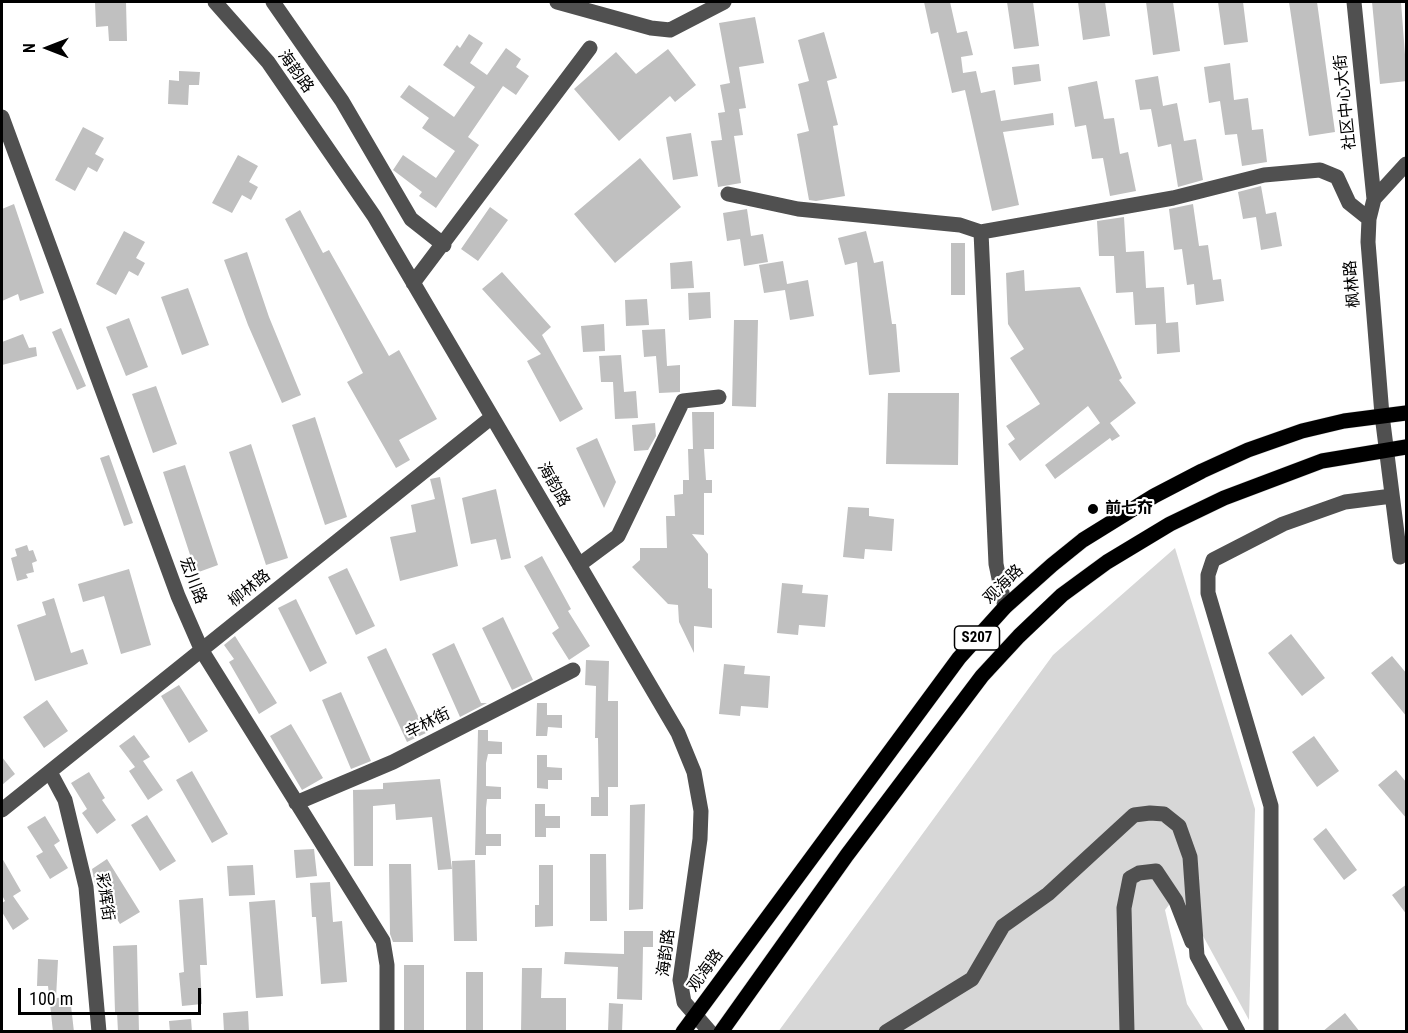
<!DOCTYPE html>
<meta charset="utf-8">
<style>
body{margin:0}
#map{position:relative;width:1408px;height:1033px;overflow:hidden;background:#fff;font-family:"Roboto Condensed",sans-serif}
canvas{display:block}
.frame{position:absolute;inset:0;border:3px solid #000;pointer-events:none}
.north{position:absolute;left:18px;top:18px;width:60px;height:60px;-webkit-text-stroke:4px #fff;paint-order:stroke;rotate:270deg;font-size:16px;font-weight:700;line-height:24px;text-align:center;color:#000}
.north::after{content:'';display:block;margin:auto;width:21px;height:27px;background:#000;clip-path:polygon(50% 0,100% 100%,50% 72%,0 100%)}
.scale{position:absolute;left:18px;top:988px;width:183px;height:27px;box-sizing:border-box;border:3px solid #000;border-top:0;padding-left:8px;font-size:18px;line-height:21px;white-space:nowrap;color:#000;-webkit-text-stroke:4px #fff;paint-order:stroke}
</style>
<div id="map">
<canvas width="1408" height="1033"></canvas>
<div class="frame"></div>
<div class="north">N</div>
<div class="scale">100 m</div>
</div>
<script>
const ctx = document.querySelector('canvas').getContext('2d');
ctx.lineJoin = 'round';
function fillPath(path, color) {
  ctx.fillStyle = color;
  ctx.fill(path, 'evenodd');
}
function toPath(rows) {
  const path = new Path2D();
  for (const r of rows) {
    path.moveTo(r[0], r[1]);
    for (let i = 2; i < r.length; i += 2) path.lineTo(r[i], r[i + 1]);
  }
  return path;
}
function strokePath(path, color, width, dash) {
  ctx.strokeStyle = color;
  ctx.lineWidth = width;
  ctx.lineCap = dash ? 'butt' : 'round';
  ctx.setLineDash(dash || []);
  ctx.stroke(path);
}
function drawText(font, color, halo, rows, align = 'center') {
  ctx.font = font + ' "Roboto Condensed","Noto Sans SC",sans-serif';
  ctx.lineWidth = 4.5;
  ctx.setLineDash([]);
  ctx.textBaseline = 'middle';
  ctx.strokeStyle = halo;
  ctx.fillStyle = color;
  for (const [text, x, y, turn = 0] of rows) {
    ctx.save();
    ctx.translate(x, y);
    ctx.rotate((+turn || 0) * Math.PI / 180);
    ctx.textAlign = isNaN(turn) ? turn : align;
    if (halo) ctx.strokeText(text, 0, 0);
    ctx.fillText(text, 0, 0);
    ctx.restore();
  }
}
fillPath(toPath([
 [1175,548,1255,809,1249,1020,1179,892,1165,910,1187,1004,1204,1031,778,1032,1053,655]
]), '#d7d7d7');
fillPath(toPath([
 [95,2,126,2,127,41,109,41,108,26,96,27],
 [924,2,950,2,957,33,967,31,973,55,961,57,963,73,976,71,981,93,995,90,1001,121,1053,113,1054,125,1003,132,1019,205,992,211,965,90,952,93,938,32,931,34],
 [1007,2,1033,2,1039,46,1014,49],
 [1078,2,1105,2,1110,36,1083,40],
 [1146,2,1173,2,1180,51,1153,55],
 [1218,2,1243,2,1248,42,1224,45],
 [1289,2,1317,2,1335,132,1309,136],
 [1372,2,1401,2,1407,81,1380,84],
 [755,17,764,63,739,67,746,108,739,109,743,135,734,136,741,183,718,187,711,141,722,140,718,113,725,112,720,85,730,83,719,23],
 [824,32,837,78,827,81,838,125,833,126,845,196,816,201,809,200,797,134,809,131,798,84,809,81,798,40],
 [469,34,483,43,470,63,487,75,506,48,521,59,516,67,529,76,516,95,503,86,468,137,479,145,436,208,419,196,422,192,393,170,403,155,436,178,455,151,422,128,429,118,400,97,409,85,454,117,475,87,443,65,457,45,460,48],
 [668,49,696,85,675,102,670,96,619,141,574,89,616,52,636,74],
 [1230,63,1234,100,1248,98,1252,130,1263,129,1267,162,1242,166,1237,134,1225,135,1220,101,1209,103,1204,67],
 [1039,64,1041,81,1014,85,1012,67],
 [179,71,200,72,199,85,189,85,188,105,168,104,169,80,179,81],
 [1158,76,1163,106,1177,103,1184,141,1196,139,1203,180,1178,187,1171,144,1158,147,1151,109,1140,110,1135,80],
 [1097,81,1104,119,1114,118,1120,154,1128,152,1136,191,1110,196,1103,158,1092,159,1086,125,1075,127,1068,87],
 [83,127,104,138,95,154,104,159,97,172,88,167,75,191,55,180],
 [691,133,698,176,673,180,666,137],
 [238,155,258,166,249,182,258,187,251,200,242,195,232,213,212,203],
 [640,158,681,207,615,263,574,214],
 [1261,186,1266,214,1276,212,1282,246,1261,250,1256,217,1243,219,1238,192],
 [14,204,44,293,20,301,18,294,2,301,2,209],
 [1193,204,1199,246,1208,245,1213,280,1221,279,1224,301,1196,305,1194,284,1187,285,1182,249,1174,250,1169,209],
 [490,207,508,220,478,261,461,249],
 [747,209,751,236,763,234,768,262,744,266,740,239,727,241,723,213],
 [300,210,323,253,329,250,389,356,399,350,437,419,399,440,410,460,396,468,347,382,363,373,285,219],
 [1124,217,1126,252,1144,251,1146,288,1164,287,1166,323,1178,322,1180,352,1157,354,1156,324,1135,325,1133,292,1116,293,1114,256,1099,256,1097,221],
 [124,231,145,242,136,258,145,263,138,276,129,271,116,295,96,284],
 [866,231,874,263,883,261,892,324,896,324,900,372,869,375,857,262,845,265,838,238],
 [951,243,965,243,965,295,951,295],
 [247,252,269,317,301,395,282,403,248,325,224,260],
 [692,261,694,288,671,289,670,263],
 [783,261,787,284,808,280,814,316,790,320,785,290,764,293,759,265],
 [1024,270,1025,291,1080,287,1122,378,1119,380,1136,403,1110,423,1120,436,1112,441,1110,438,1055,479,1045,465,1100,423,1088,406,1020,461,1008,444,1015,439,1006,426,1040,404,1010,358,1024,349,1008,324,1006,273],
 [502,272,551,327,542,335,583,409,560,422,527,361,541,354,482,289],
 [188,288,209,345,182,355,161,297],
 [710,292,711,318,689,320,688,293],
 [647,299,649,325,626,326,625,300],
 [129,318,148,367,126,376,106,327],
 [734,320,758,320,756,407,732,406],
 [604,324,605,351,583,352,581,326],
 [61,328,86,386,77,390,52,332],
 [665,329,667,366,680,365,680,392,659,393,656,356,644,357,642,330],
 [23,334,29,348,36,347,37,356,2,365,2,342],
 [621,355,624,392,636,391,638,418,615,419,613,382,601,382,599,356],
 [156,386,177,444,153,453,132,394],
 [888,393,959,393,958,465,886,464],
 [692,412,714,412,714,449,704,449,706,480,712,480,712,493,704,493,704,535,692,534,708,554,708,588,712,589,712,628,694,626,694,653,679,622,678,605,668,604,632,567,640,560,640,548,667,548,666,516,675,516,674,495,683,494,683,480,689,480,688,449,693,449],
 [315,417,347,517,325,525,292,425],
 [655,423,656,436,648,450,634,451,632,425],
 [597,438,616,482,604,508,576,448],
 [251,444,288,558,266,565,229,452],
 [109,455,133,523,124,526,100,458],
 [185,465,218,565,196,573,163,472],
 [440,477,458,566,400,581,390,537,416,532,411,505,435,499,430,479],
 [496,489,511,558,501,560,496,539,471,544,462,498],
 [848,507,869,508,869,516,894,519,892,551,865,549,864,559,843,557],
 [27,545,29,551,33,550,37,561,32,563,34,572,26,574,28,578,17,581,11,558,17,556,15,549],
 [542,556,571,609,568,611,590,646,569,660,552,633,559,628,524,566],
 [347,568,375,626,356,635,328,577],
 [129,569,151,645,121,654,104,596,83,602,78,584],
 [782,583,803,585,802,593,828,595,825,627,799,625,798,635,777,633],
 [54,598,71,653,83,649,88,664,35,681,17,625,46,615,42,602],
 [296,599,327,663,310,672,278,608],
 [503,617,533,680,512,690,482,628],
 [1291,634,1325,678,1302,696,1268,653],
 [235,636,277,703,259,714,229,662,234,659,224,645],
 [454,643,481,703,487,703,460,717,432,654],
 [386,648,426,733,407,742,367,657],
 [1392,656,1407,674,1407,717,1371,673],
 [586,660,609,661,608,701,618,701,618,787,608,787,608,816,591,816,591,797,599,797,598,738,595,738,596,686,585,685],
 [724,664,745,666,744,674,770,676,768,708,741,706,740,716,719,714],
 [179,685,208,731,189,743,161,696],
 [341,692,371,761,351,769,322,700],
 [47,700,68,731,44,748,23,717],
 [537,703,547,703,547,715,562,715,562,728,548,727,547,736,536,736],
 [291,724,323,778,302,790,270,736],
 [478,730,488,730,488,741,502,742,502,754,488,754,486,763,486,786,501,787,501,799,487,799,486,808,486,834,501,834,501,846,486,846,486,855,475,855],
 [134,735,150,757,143,761,163,790,148,800,129,771,135,767,119,746],
 [1314,736,1339,771,1317,787,1292,752],
 [537,755,547,755,547,767,562,768,562,780,548,780,548,789,537,788],
 [2,757,15,774,2,785],
 [1396,770,1407,783,1407,819,1378,785],
 [192,771,228,834,212,843,176,780],
 [89,772,105,798,102,800,116,820,97,834,82,813,87,809,71,783],
 [440,779,452,869,438,870,432,817,396,820,395,804,373,806,373,866,354,866,353,790,383,789,383,783],
 [535,804,545,804,545,816,560,816,560,828,546,828,546,837,535,837],
 [645,804,643,909,629,910,630,805],
 [147,815,176,861,160,871,131,825],
 [45,816,60,841,54,845,68,868,50,879,36,856,43,852,27,827],
 [1326,828,1357,870,1344,880,1313,839],
 [314,849,317,876,296,878,294,850],
 [590,854,606,854,607,921,590,921],
 [2,858,21,891,13,896,29,919,13,930,2,912,2,903,5,901,2,895],
 [107,859,140,912,120,924,95,884,92,869],
 [475,860,477,941,454,941,452,861],
 [389,864,411,864,413,942,393,942,390,934],
 [253,865,255,895,229,896,227,866],
 [539,865,553,865,553,926,535,927,535,905,539,905],
 [330,882,333,922,342,921,347,982,321,984,316,917,312,917,310,883],
 [1407,884,1407,915,1392,895],
 [203,898,207,965,200,965,202,1004,182,1006,179,973,184,972,179,900],
 [275,900,283,996,256,998,249,902],
 [624,931,653,931,653,947,643,947,642,1000,617,999,618,967,564,964,565,952,624,954],
 [137,945,139,1032,118,1032,117,1012,115,1012,113,946],
 [38,959,58,960,56,998,70,997,74,1032,53,1032,48,986,37,986],
 [404,965,424,965,424,1032,404,1032],
 [522,968,542,968,541,998,566,998,566,1032,521,1032],
 [466,972,483,972,483,1032,466,1032],
 [609,1003,623,1004,622,1032,608,1032],
 [248,1011,249,1032,224,1032,223,1013],
 [1345,1013,1360,1032,1322,1032],
 [191,1019,192,1032,170,1032,169,1021]
]), '#c0c0c0');
const major = toPath([
 [683,1032,959,658,1005,607,1052,565,1083,540,1154,496,1202,471,1248,450,1302,431,1344,421,1406,413],
 [721,1032,847,855,982,676,1019,636,1062,595,1107,562,1170,524,1224,498,1322,461,1406,447]
]);
strokePath(major, '#dbdbdb', 16);
strokePath(toPath([
 [215,2,268,62,374,216,678,733,694,772,701,811,700,839,680,980,684,1002,710,1032],
 [273,2,342,101,411,219,444,245],
 [557,2,651,28,670,30,724,2],
 [1354,2,1374,199],
 [2,117,178,596,202,651,383,941,387,965,387,1032],
 [728,194,798,209,960,225,981,232,996,564,1005,607],
 [981,232,1173,198,1264,175,1320,170,1337,177,1349,203,1369,219],
 [413,283,590,48],
 [1400,557,1382,415,1368,242,1369,219,1374,199,1406,164],
 [579,565,618,536,683,401,719,397],
 [50,772,65,800,86,887,99,1032],
 [296,803,393,762,573,670],
 [2,810,492,417],
 [886,1032,972,979,1003,926,1048,894,1134,815,1150,813,1164,814,1179,826,1190,857,1197,956,1238,1032],
 [1127,1032,1124,908,1130,878,1139,873,1156,871,1176,901,1192,942],
 [1271,1032,1271,806,1208,593,1208,575,1213,560,1283,524,1345,502,1392,496]
]), '#505050', 15);
strokePath(major, '#000', 15);
for (const [x, y, r, color] of [
 [1093,509,6,"#000"]
]) {
  const dot = new Path2D();
  dot.arc(x, y, r, 0, 2 * Math.PI);
  ctx.fillStyle = color;
  ctx.fill(dot);
  strokePath(dot, '#fff', 2);
}
for (const [x, y, w] of [
 [977,638,45]
]) {
  const box = new Path2D();
  box.roundRect(x - w / 2, y - 12, w, 24, 4.5);
  ctx.fillStyle = '#fff';
  ctx.fill(box);
  strokePath(box, '#000', 1.5);
}
drawText('bold 15px', '#000', null, [
 ["S207",977,638]
]);
drawText('16px', '#000', '#fff', [
 ["海韵路",295,72,54],
 ["社区中心大街",1346,102,-96],
 ["枫林路",1353,284,-95],
 ["海韵路",553,485,60],
 ["宏川路",192,581,69],
 ["观海路",1004,585,-44],
 ["柳林路",250,589,-39],
 ["辛林街",428,724,-27],
 ["彩辉街",104,897,82],
 ["海韵路",667,953,-83],
 ["观海路",706,971,-54]
]);
drawText('bold 16px', '#000', '#fff', [
 ["前七夼",1105,509]
], 'left');
</script>
